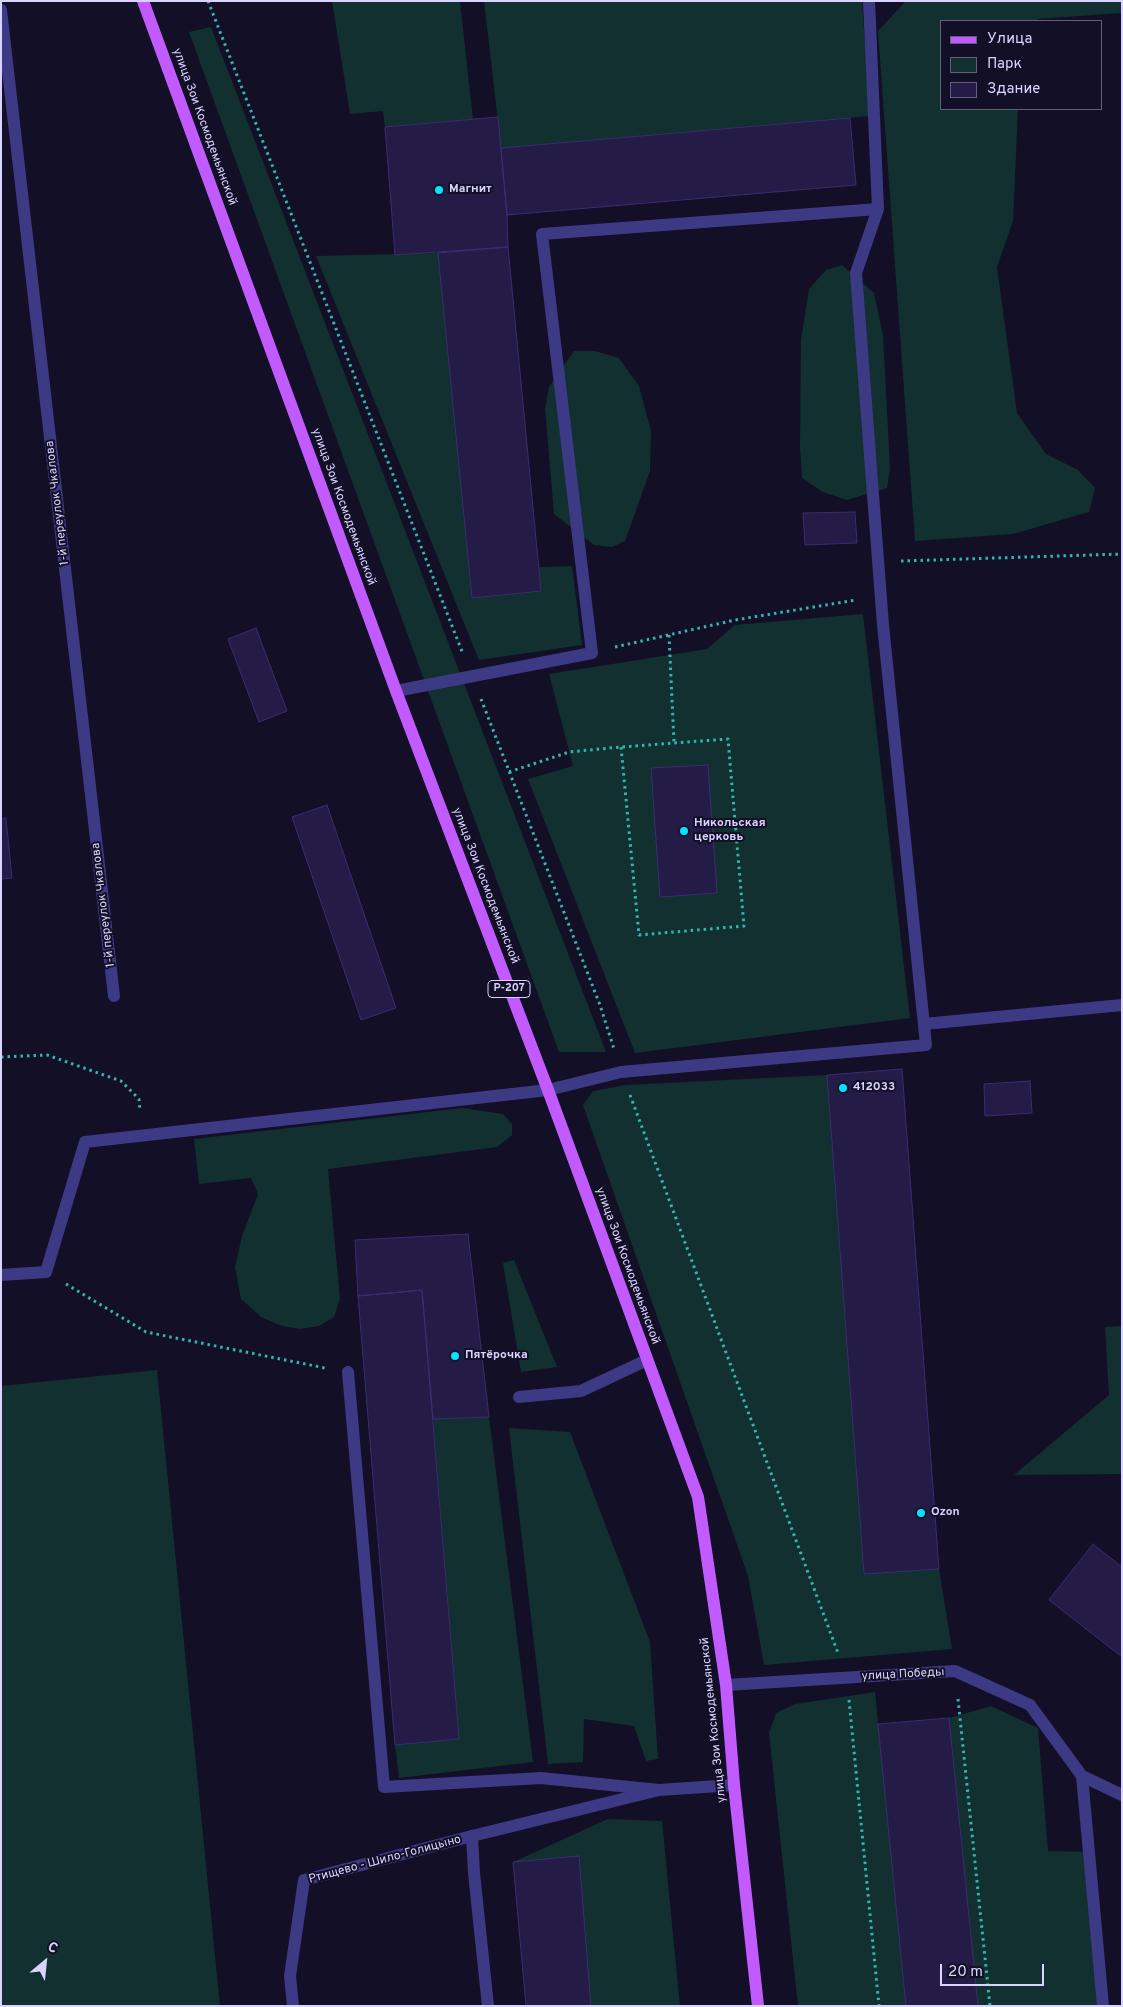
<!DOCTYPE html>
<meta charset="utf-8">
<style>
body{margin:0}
#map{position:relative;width:1123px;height:2007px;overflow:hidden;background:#130f26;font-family:Overpass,sans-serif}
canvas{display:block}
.frame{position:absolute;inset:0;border:2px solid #d9d4ff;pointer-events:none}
.legend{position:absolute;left:940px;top:20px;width:162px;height:90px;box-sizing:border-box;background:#130f26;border:1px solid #625e7d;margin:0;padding:6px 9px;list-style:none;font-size:15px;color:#d9d4ff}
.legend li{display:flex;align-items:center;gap:10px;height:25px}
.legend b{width:25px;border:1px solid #625e7d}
.north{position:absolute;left:20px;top:1937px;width:50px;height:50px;-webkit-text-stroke:4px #130f26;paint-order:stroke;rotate:28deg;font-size:14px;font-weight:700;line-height:20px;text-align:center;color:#d9d4ff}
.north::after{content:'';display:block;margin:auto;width:18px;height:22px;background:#d9d4ff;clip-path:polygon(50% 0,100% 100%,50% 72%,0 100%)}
.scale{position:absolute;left:940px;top:1964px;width:104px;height:22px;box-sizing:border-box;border:2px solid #d9d4ff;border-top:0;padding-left:6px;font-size:15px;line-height:18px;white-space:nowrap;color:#d9d4ff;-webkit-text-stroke:4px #130f26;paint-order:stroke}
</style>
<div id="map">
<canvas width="1123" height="2007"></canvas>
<div class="frame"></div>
<ul class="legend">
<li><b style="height:6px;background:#c25bff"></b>Улица</li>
<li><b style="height:14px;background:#12302f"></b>Парк</li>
<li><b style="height:14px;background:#241b47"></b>Здание</li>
</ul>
<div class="north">С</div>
<div class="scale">20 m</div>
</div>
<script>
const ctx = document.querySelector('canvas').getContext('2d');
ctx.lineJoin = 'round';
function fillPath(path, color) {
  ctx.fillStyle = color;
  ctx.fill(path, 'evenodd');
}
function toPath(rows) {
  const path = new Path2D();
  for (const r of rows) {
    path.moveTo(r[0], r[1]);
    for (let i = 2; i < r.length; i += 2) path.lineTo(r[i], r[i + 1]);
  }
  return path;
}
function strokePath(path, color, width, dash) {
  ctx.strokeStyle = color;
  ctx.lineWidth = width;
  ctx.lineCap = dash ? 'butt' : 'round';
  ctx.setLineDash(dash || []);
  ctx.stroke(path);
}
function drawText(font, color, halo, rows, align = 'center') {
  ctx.font = font + ' Overpass,sans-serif';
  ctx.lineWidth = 4;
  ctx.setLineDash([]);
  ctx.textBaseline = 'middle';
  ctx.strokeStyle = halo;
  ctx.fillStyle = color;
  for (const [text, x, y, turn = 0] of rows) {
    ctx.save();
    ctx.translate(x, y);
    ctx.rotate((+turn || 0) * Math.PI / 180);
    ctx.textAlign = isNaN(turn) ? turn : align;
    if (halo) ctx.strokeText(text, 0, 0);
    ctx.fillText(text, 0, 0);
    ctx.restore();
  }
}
fillPath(toPath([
 [332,1,460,1,473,119,385,127,383,111,350,114],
 [484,1,862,1,870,116,501,148],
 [906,1,1122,1,1122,13,1038,19,1036,21,942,21,942,109,1018,109,1013,221,997,267,1017,413,1046,454,1078,470,1095,488,1089,512,1013,534,915,541,878,31],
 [211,27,606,1052,559,1052,189,32],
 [438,253,472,597,541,591,539,567,572,566,582,645,479,660,316,256],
 [842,265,874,293,883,335,890,468,887,488,847,500,823,492,802,478,800,447,801,340,809,289,826,270],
 [574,351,595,351,619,358,639,386,651,431,650,471,625,541,612,547,594,545,554,514,545,408,549,387],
 [863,614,910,1018,635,1053,528,779,573,766,549,674,707,649,735,625],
 [827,1075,864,1574,939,1569,952,1649,764,1665,748,1576,583,1105,593,1091,626,1085],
 [462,1108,503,1114,512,1124,512,1135,497,1147,328,1169,340,1299,334,1317,319,1326,300,1329,282,1326,261,1317,241,1299,235,1267,242,1236,258,1194,251,1178,199,1184,194,1139],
 [514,1260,557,1367,521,1372,503,1263],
 [1122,1326,1122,1474,1014,1475,1109,1395,1105,1327],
 [157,1370,220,2006,1,2006,1,1386],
 [489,1417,533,1762,399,1778,395,1745,459,1739,433,1419],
 [509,1428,570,1432,650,1642,658,1759,646,1761,634,1726,584,1719,583,1762,548,1764],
 [875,1692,906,2006,798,2006,769,1733,776,1713,795,1704],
 [991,1706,1038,1728,1048,1851,1088,1852,1103,2006,978,2006,949,1718],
 [608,1819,662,1821,680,2006,591,2006,513,1862]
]), '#12302f');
const building = toPath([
 [498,117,507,215,508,247,395,255,385,127,498,117],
 [850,118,856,185,507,215,501,148,850,118],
 [508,247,541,591,472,598,438,253,508,247],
 [855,512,857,543,805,545,803,513,855,512],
 [256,628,287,711,259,722,228,639,256,628],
 [708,765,717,893,660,897,651,768,708,765],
 [327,805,396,1008,361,1020,292,817,327,805],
 [6,818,12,878,1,879,1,819,6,818],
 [902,1069,939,1569,864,1574,827,1075,902,1069],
 [1030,1081,1032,1113,985,1116,984,1084,1030,1081],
 [468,1234,489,1417,433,1419,422,1290,358,1296,355,1240,468,1234],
 [422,1290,459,1739,395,1745,358,1296,422,1290],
 [1093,1544,1122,1567,1122,1657,1049,1600,1093,1544],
 [949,1718,978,2006,906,2006,878,1724,949,1718],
 [579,1856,591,2006,526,2006,513,1862,579,1856]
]);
fillPath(building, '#241b47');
strokePath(building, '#3b2d73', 1);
strokePath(toPath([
 [208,1,463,654],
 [901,561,1122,554],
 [669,635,674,742],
 [615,647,735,620,856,600],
 [481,699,600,1005,614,1049],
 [509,772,569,752,621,747,728,739,744,926,639,935,621,747],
 [1,1057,47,1055,121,1081,139,1099,140,1111],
 [630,1095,838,1653],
 [66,1284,146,1332,325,1368],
 [958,1699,990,2006],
 [849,1700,879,2006]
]), '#2fb8b0', 3, [2.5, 4]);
strokePath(toPath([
 [396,691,592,653,542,234,878,209],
 [924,1024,1122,1005],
 [1,1275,46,1272,85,1142,548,1090,621,1072,926,1045,883,625,856,273,878,209,869,1],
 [348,1372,384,1787,541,1778,659,1790],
 [519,1397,581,1391,647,1360],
 [1082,1776,1103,2006],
 [488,2006,474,1873,472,1836,659,1790,734,1785]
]), '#3d3a85', 12);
strokePath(toPath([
 [1,10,114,996],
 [726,1685,955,1671,1030,1705,1082,1776,1122,1795],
 [293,2006,290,1976,304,1880,472,1836]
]), '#3d3a85', 12);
strokePath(toPath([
 [143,1,396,691,548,1090,698,1497,726,1685,734,1785,758,2006]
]), '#c25bff', 12);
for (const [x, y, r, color] of [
 [439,190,5,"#00e5ff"],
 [684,831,5,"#00e5ff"],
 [843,1088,5,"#00e5ff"],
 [455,1356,5,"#00e5ff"],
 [921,1513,5,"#00e5ff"]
]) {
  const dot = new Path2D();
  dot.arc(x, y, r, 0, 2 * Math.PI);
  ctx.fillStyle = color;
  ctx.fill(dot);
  strokePath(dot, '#130f26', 2);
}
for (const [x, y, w] of [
 [509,989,42]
]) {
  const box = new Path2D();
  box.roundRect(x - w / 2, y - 8.5, w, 17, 4);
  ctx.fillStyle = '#130f26';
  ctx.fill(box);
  strokePath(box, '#d9d4ff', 1);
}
drawText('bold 11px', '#d9d4ff', null, [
 ["Р-207",509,989]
]);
drawText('12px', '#d9d4ff', '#130f26', [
 ["улица Зои Космодемьянской",204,127,70],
 ["1-й переулок Чкалова",58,503,-97],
 ["улица Зои Космодемьянской",343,507,70],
 ["улица Зои Космодемьянской",485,886,69],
 ["1-й переулок Чкалова",104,905,-97],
 ["улица Зои Космодемьянской",627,1266,70],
 ["улица Победы",903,1675,-3],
 ["улица Зои Космодемьянской",714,1720,-96],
 ["Ртищево - Шило-Голицыно",385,1860,-15]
]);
drawText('bold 12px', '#d9d4ff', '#130f26', [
 ["Магнит",449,190],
 ["Никольская",694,824],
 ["церковь",694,838],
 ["412033",853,1088],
 ["Пятёрочка",465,1356],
 ["Ozon",931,1513]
], 'left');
</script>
